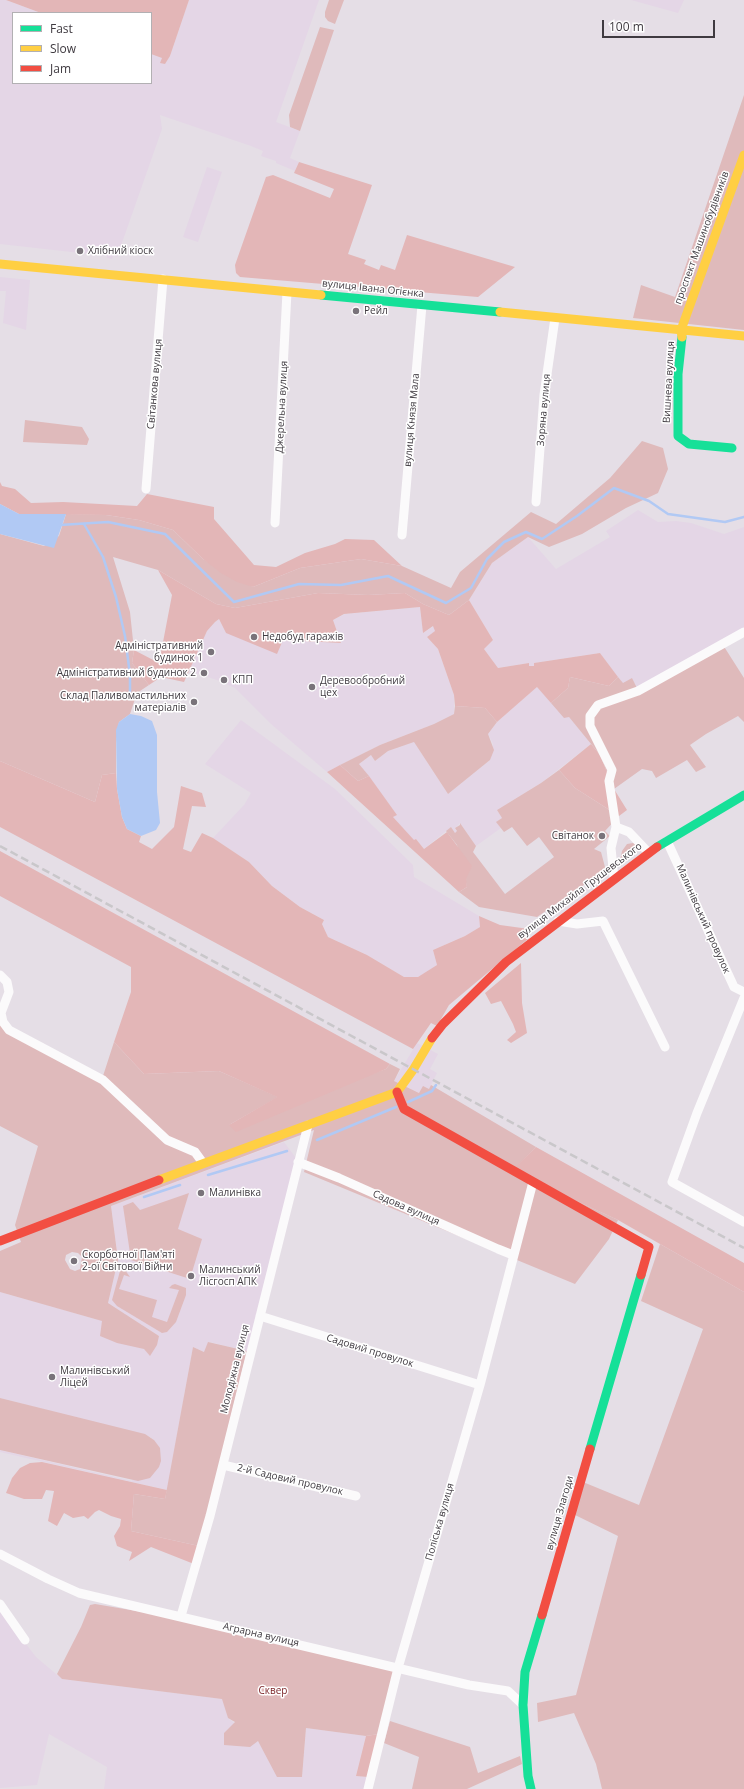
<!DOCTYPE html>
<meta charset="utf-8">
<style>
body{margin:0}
#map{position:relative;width:744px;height:1789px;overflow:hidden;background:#e5dee6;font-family:"Open Sans",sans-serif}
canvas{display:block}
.legend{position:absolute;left:12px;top:12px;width:140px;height:72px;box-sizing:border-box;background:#fff;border:1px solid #b2b0b3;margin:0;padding:5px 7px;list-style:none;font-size:12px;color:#3f3a40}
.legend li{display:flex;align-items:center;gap:8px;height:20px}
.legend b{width:20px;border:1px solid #b2b0b3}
.scale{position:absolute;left:602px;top:20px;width:113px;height:18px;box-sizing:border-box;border:2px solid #3f3a40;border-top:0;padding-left:5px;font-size:12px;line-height:14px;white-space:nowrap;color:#3f3a40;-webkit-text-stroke:3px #fff;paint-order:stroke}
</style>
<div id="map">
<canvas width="744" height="1789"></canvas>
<ul class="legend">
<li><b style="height:5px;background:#16e098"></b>Fast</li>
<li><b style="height:5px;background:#ffcf43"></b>Slow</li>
<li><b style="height:5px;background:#f24e42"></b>Jam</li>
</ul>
<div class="scale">100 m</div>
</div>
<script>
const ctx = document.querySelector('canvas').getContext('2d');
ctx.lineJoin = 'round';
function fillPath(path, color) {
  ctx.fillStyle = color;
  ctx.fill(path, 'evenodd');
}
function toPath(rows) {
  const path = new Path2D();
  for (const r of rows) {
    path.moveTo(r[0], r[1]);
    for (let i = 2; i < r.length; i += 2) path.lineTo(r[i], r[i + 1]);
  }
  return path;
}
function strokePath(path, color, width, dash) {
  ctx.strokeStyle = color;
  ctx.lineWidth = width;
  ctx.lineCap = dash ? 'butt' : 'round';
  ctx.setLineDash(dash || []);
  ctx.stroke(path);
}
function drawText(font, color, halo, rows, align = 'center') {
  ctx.font = font + ' "Open Sans",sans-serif';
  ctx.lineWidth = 3;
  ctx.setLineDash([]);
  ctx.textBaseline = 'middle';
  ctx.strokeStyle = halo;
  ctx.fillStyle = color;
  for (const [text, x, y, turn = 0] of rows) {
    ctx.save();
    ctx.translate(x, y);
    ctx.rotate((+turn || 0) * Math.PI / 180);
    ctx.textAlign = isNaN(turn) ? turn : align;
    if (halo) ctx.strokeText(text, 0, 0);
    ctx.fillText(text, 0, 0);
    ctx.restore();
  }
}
fillPath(toPath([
 [0,0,6,0,41,13,13,13,13,83,151,83,151,54,162,58,165,64,170,56,189,0,319,0,276,122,300,131,290,158,299,162,295,171,276,163,276,161,261,156,263,151,251,146,160,115,162,129,117,257,113,256,112,259,107,258,107,256,0,244],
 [631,0,684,0,678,13],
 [207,167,222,172,198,242,183,237],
 [0,277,30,280,26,330,3,323,6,291,0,291],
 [638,510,658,522,676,521,691,523,724,534,744,527,744,630,638,690,635,683,622,683,600,653,534,663,534,666,529,666,529,663,498,668,484,649,493,640,469,600,492,563,528,537,556,569,610,537,606,531],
 [420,607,423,633,434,626,436,631,427,637,438,649,454,695,454,714,434,724,380,745,327,772,271,724,235,688,220,681,189,671,207,631,215,622,219,619,226,633,283,640,341,643,333,620,345,614],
 [537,687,569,717,591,744,541,783,497,810,502,818,497,822,501,828,476,846,460,823,455,828,457,832,455,833,451,827,424,849,416,839,414,841,393,817,397,815,359,764,371,755,375,761,388,751,414,742,448,794,490,760,493,744,488,734,497,722],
 [241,720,335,789,413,865,414,877,479,916,480,927,465,936,433,950,437,965,425,974,418,977,404,977,367,955,328,937,322,924,324,920,300,907,272,886,249,862,213,838,244,805,251,793,205,764],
 [417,1043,438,1054,430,1069,437,1073,429,1089,419,1093,394,1081],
 [284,1142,296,1158,247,1351,209,1342,204,1352,193,1347,167,1490,0,1452,0,1450,132,1481,154,1440,150,1437,0,1398,0,1292,103,1321,144,1349,150,1355,159,1336,108,1303,118,1260,111,1206],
 [0,1610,36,1657,62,1679,223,1699,228,1718,302,1777,306,1728,366,1736,356,1776,368,1777,365,1789,104,1789,107,1767,49,1734,37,1785,0,1788]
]), '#e4d6e6');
fillPath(toPath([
 [329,0,344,0,335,24,328,21,325,17,325,12],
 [320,27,334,30,300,131,290,127,289,115],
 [744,95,744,330,633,318,641,285,675,297],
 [25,420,82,427,89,439,87,445,23,442],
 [642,441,663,448,668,469,658,493,626,508,582,534,549,547,528,537,492,563,469,600,449,615,423,604,405,593,368,595,318,593,235,608,216,604,158,570,113,557,130,612,134,650,132,663,149,685,137,693,130,714,119,722,116,743,116,773,102,775,95,802,0,761,0,534,44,546,59,536,66,514,106,515,139,520,173,530,203,559,253,587,300,568,361,559,402,566,451,588,460,572,531,512,556,524,610,478],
 [723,645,744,678,744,722,738,716,706,734,690,745,706,767,696,772,687,760,656,778,652,771,642,769,614,789,600,755,569,717,564,718,551,703,568,688,570,677,609,686,618,677,623,683,632,678,638,690],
 [455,706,485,708,497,722,488,734,494,750,490,760,448,794,414,742,388,751,375,761,371,755,359,764,369,776,358,781,340,765,380,745,434,724,454,714],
 [559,770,575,788,619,816,605,831,610,836,594,849,601,852,605,867,604,871,537,917,479,907,459,892,467,887,457,845,446,831,451,827,455,833,457,831,455,828,460,825,460,823,476,846,473,852,505,894,554,857,539,837,527,846,512,827,504,832,496,822,502,818,497,810,541,783],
 [633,843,636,844,637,848,620,861,622,851,627,844],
 [0,1025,103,1076,114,1042,144,1074,219,1071,278,1097,229,1125,386,1069,390,1064,400,1069,394,1081,419,1093,423,1086,429,1089,431,1085,536,1147,512,1171,618,1220,609,1239,575,1284,304,1172,314,1130,111,1206,118,1260,108,1303,159,1336,157,1345,150,1356,144,1349,117,1343,100,1336,102,1321,0,1292,0,1251,21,1242,15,1225,38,1146,0,1126],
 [72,1252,78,1253,82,1257,80,1269,75,1271,70,1269,65,1260,66,1255],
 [189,1193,178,1229,202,1239,190,1279,131,1260,123,1206,133,1202,140,1210],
 [660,1244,744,1292,744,1789,602,1789,596,1764,574,1713,538,1722,537,1703,576,1695,618,1536,575,1515,583,1482,639,1505,703,1329,641,1301],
 [125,1270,130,1277,124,1275,119,1289,157,1300,152,1317,167,1322,179,1290,169,1288,172,1285,175,1284,186,1288,186,1295,176,1322,167,1332,162,1333,117,1306,112,1300,120,1271],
 [208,1342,247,1351,199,1546,131,1531,134,1494,165,1499,193,1347,204,1352],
 [0,1398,145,1434,154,1440,160,1448,161,1461,159,1467,150,1478,138,1481,0,1450],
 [95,1604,178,1618,395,1670,379,1734,366,1736,306,1728,302,1777,277,1777,258,1741,250,1747,224,1745,224,1733,235,1722,228,1718,222,1699,62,1679,57,1674,81,1627,90,1605],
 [390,1721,470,1747,478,1773,520,1756,522,1764,467,1789,412,1789,419,1757,384,1743]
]), '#dfbabb');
fillPath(toPath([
 [6,0,189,0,170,56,165,64,160,63,162,58,151,54,151,13,41,13],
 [299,162,372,185,348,254,366,260,364,264,379,270,381,265,395,270,407,235,515,267,478,297,240,277,236,273,235,265,266,177,273,175,330,198,334,189,294,173],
 [0,482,2,486,15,489,31,503,63,502,137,506,147,494,214,507,214,519,254,565,276,567,305,553,335,544,345,539,374,540,402,566,361,559,300,568,253,587,237,582,221,573,203,559,173,530,139,520,106,515,19,514,0,504],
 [158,570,216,604,235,608,318,593,368,595,405,593,423,604,449,615,469,600,493,640,484,649,498,668,529,663,529,666,534,666,534,663,600,653,618,677,609,686,570,677,568,688,551,703,537,687,497,722,485,708,455,706,454,695,438,649,427,637,435,631,433,626,423,633,420,607,344,614,333,620,341,643,283,640,277,654,226,633,219,619,215,622,207,631,184,682,161,677,149,685,132,663,134,650,159,663,172,595],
 [591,744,600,755,614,789,627,810,619,816,575,788,559,770],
 [0,761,95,802,102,775,116,773,117,789,122,817,127,829,141,836,139,842,152,849,174,827,181,786,202,793,206,807,192,806,183,849,191,852,202,833,213,838,249,862,272,886,300,907,324,920,322,924,328,937,367,955,404,977,418,977,437,965,433,950,465,936,480,927,479,916,500,925,529,929,529,938,449,1005,437,1026,431,1023,413,1049,0,827],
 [340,765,358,781,369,776,397,815,393,817,414,840,416,839,424,849,447,832,472,866,466,879,467,887,459,892,327,772],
 [0,851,390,1064,386,1069,236,1132,229,1125,277,1097,219,1071,144,1074,114,1042,131,992,131,967,0,896],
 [521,963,522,1003,527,1033,511,1043,507,1040,516,1032,513,1024,501,1001,491,1004,485,993],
 [536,1147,744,1263,744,1292,618,1220,511,1171],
 [42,1462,167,1490,165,1499,134,1494,131,1531,199,1546,194,1564,151,1547,129,1561,132,1552,117,1546,114,1536,120,1526,121,1519,111,1516,99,1510,95,1512,88,1519,84,1516,73,1518,64,1513,57,1526,48,1521,54,1491,46,1490,42,1499,24,1499,6,1493,12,1478,20,1468,30,1463],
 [379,1734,368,1777,356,1776,366,1736]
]), '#e3b6b7');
fillPath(toPath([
 [0,504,19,514,66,514,54,548,0,534],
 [130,714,141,716,152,721,157,735,157,792,160,823,156,830,141,836,127,829,122,817,117,789,116,730,119,722]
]), '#b1c9f4');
strokePath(toPath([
 [84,524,103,557,116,597,125,636,130,675,130,699],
 [60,525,108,522,165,534,234,602,299,584,341,585,388,576,446,603,471,588,487,559,504,542,526,532,542,539,577,516,614,488,649,501,668,514,725,522,744,517],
 [408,1102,432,1091,436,1085],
 [317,1140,396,1107],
 [208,1175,287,1151],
 [144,1197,180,1185]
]), '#b1c9f4', 2.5);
strokePath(toPath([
 [146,489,163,279],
 [536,502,544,395,555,318],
 [275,523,287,292],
 [402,535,422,305],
 [616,827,629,832,648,852],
 [667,841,734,987,744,992],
 [614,878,611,848,616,827,609,781,612,770,590,726,590,716,598,705,638,691,744,632],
 [558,921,577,924,603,921,665,1047],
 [0,975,7,982,9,992,1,1013,3,1022,9,1030,103,1080,167,1140,195,1152,203,1163],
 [744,998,697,1113,672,1182,744,1222],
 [298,1162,339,1178,498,1249,513,1255],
 [260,1316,480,1385],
 [223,1465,356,1496],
 [0,1554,48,1579,79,1593,469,1685,508,1691,523,1705],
 [0,1604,25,1640],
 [181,1616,210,1516,308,1125],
 [368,1789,398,1668,480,1385,533,1182]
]), '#fbfafb', 9);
strokePath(toPath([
 [321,295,500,312],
 [682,337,678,374,678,436,689,444,732,448],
 [657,847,744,795],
 [590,1449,641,1275],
 [531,1789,528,1776,523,1705,525,1672,542,1615]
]), '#16e098', 9);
strokePath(toPath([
 [0,264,321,295],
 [500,312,744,336],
 [682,337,681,330,744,155],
 [159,1180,397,1092,413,1070,432,1038]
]), '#ffcf43', 9);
strokePath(toPath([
 [432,1038,443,1024,506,962,657,847],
 [397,1092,404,1109,649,1247,641,1275],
 [0,1241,159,1180],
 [542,1615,590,1449]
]), '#f24e42', 9);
strokePath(toPath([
 [0,846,744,1248]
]), '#c9c7ca', 2.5, [8, 4]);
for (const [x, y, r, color] of [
 [80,251,4,"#79737a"],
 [356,311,4,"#79737a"],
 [254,637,4,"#79737a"],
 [211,652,4,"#79737a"],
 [204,673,4,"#79737a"],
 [224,680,4,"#79737a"],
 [312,687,4,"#79737a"],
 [194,702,4,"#79737a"],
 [602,836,4,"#79737a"],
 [201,1193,4,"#79737a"],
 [74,1261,4,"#79737a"],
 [191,1276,4,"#79737a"],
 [52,1377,4,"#79737a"]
]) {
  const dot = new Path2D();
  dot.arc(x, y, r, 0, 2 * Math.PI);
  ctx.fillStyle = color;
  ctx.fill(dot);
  strokePath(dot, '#fff', 1.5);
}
drawText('10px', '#3f3a40', '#fff', [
 ["проспект Машинобудівників",702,238,-70],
 ["вулиця Івана Огієнка",373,289,6],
 ["Вишнева вулиця",669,382,-87],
 ["Світанкова вулиця",155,384,-85],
 ["Джерельна вулиця",282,407,-87],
 ["Зоряна вулиця",544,410,-85],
 ["вулиця Князя Мала",412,420,-85],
 ["вулиця Михайла Грушевського",580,891,-37],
 ["Малинівський провулок",703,919,66],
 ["Садова вулиця",406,1208,24],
 ["Садовий провулок",370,1351,17],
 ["Молодіжна вулиця",235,1369,-76],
 ["2-й Садовий провулок",290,1480,13],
 ["вулиця Злагоди",560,1513,-74],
 ["Поліська вулиця",440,1522,-74],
 ["Аграрна вулиця",261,1635,13]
]);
drawText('10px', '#3f3a40', '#fff', [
 ["Хлібний кіоск",88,251],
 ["Рейл",364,311],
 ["Недобуд гаражів",262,637],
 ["Адміністративний",203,646,"right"],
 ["будинок 1",203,658,"right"],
 ["Адміністративний будинок 2",196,673,"right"],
 ["КПП",232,680],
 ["Деревообробний",320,681],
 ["цех",320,693],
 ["Склад Паливомастильних",186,696,"right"],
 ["матеріалів",186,708,"right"],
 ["Світанок",594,836,"right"],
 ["Малинівка",209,1193],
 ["Скорботної Пам'яті",82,1255],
 ["2-ої Світової Війни",82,1267],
 ["Малинський",199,1270],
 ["Лісгосп АПК",199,1282],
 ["Малинівський",60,1371],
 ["Ліцей",60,1383]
], 'left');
drawText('10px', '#781f23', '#fff', [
 ["Сквер",273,1691]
]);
</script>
